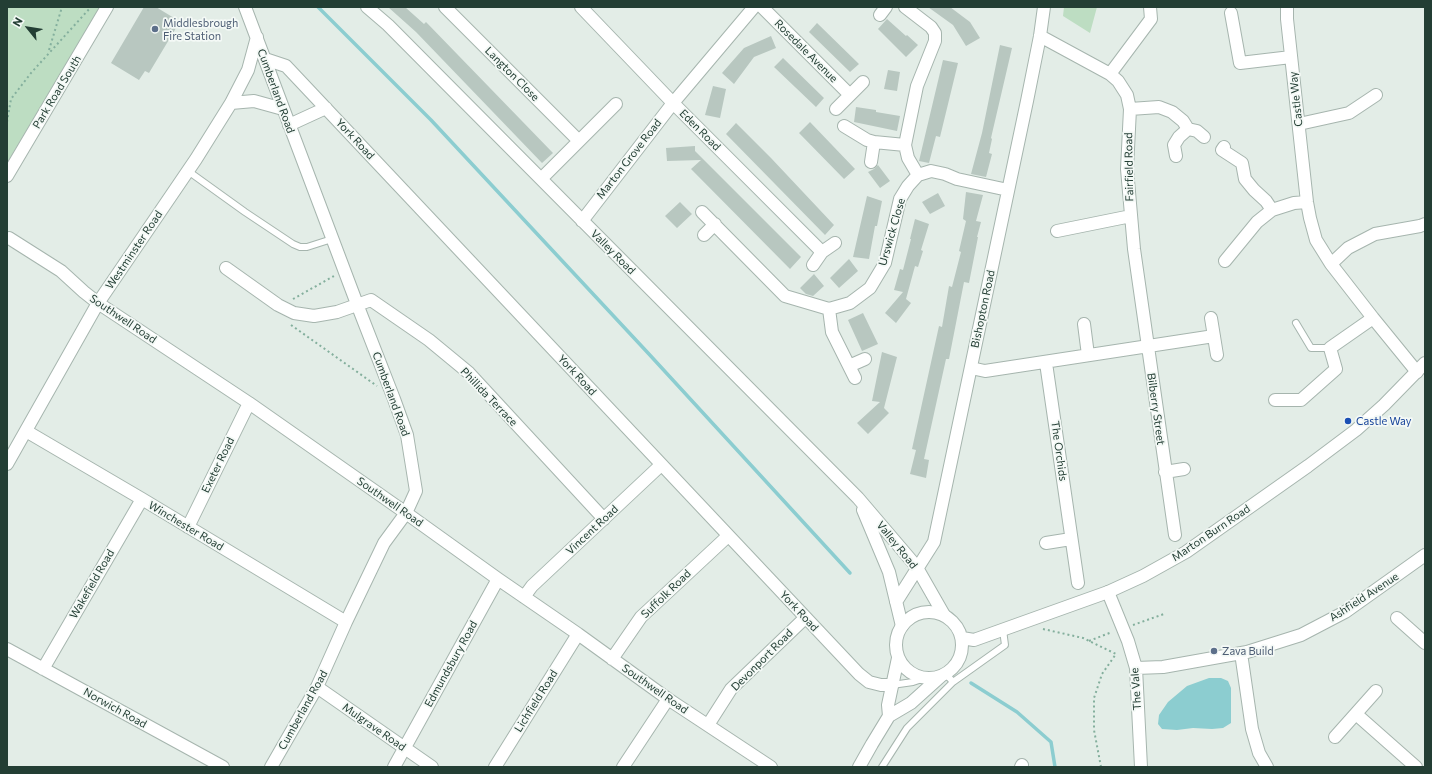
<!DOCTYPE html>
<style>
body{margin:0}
#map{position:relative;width:1432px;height:774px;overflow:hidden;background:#e3ede7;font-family:Commissioner,sans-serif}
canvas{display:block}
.frame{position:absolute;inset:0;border:8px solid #233e34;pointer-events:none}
.north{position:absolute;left:8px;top:8px;width:40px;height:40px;-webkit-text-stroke:3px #f4f9f6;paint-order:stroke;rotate:300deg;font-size:11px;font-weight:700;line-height:16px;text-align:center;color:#233e34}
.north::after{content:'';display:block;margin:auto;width:14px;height:18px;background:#233e34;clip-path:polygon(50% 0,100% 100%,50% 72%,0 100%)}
</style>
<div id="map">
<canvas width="1432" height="774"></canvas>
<div class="frame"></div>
<div class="north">N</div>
</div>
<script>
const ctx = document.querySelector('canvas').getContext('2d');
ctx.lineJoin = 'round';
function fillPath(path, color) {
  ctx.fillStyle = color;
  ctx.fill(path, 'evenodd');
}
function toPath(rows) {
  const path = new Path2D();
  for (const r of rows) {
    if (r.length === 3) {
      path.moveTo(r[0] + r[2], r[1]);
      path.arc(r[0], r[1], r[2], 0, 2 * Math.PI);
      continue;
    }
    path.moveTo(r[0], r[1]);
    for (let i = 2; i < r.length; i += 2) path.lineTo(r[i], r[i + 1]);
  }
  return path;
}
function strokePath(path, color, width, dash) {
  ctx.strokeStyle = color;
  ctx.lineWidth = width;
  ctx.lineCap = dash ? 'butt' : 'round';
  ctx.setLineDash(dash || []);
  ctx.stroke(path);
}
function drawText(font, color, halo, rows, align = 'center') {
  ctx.font = font + ' Commissioner,sans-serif';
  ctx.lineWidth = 3.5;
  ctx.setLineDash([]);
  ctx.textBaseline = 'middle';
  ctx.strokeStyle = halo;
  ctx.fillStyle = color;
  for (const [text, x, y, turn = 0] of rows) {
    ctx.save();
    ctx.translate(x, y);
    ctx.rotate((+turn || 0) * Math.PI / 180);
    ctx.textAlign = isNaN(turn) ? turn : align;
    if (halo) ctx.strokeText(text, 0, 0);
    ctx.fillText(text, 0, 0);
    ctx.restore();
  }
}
fillPath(toPath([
 [7,7,100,7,7,163],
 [1064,7,1097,7,1090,33,1063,16]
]), '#bdddc2');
fillPath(toPath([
 [1209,678,1221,678,1228,681,1231,688,1231,723,1223,728,1212,729,1193,728,1177,730,1162,729,1158,724,1159,715,1168,702,1187,686]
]), '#8ccdd0');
strokePath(toPath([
 [318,7,431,120,648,353,850,573],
 [971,683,1017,712,1051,742,1055,767]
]), '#8ccdd0', 3.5);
fillPath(toPath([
 [144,7,156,7,174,18,170,25,176,28,149,73,145,71,139,80,111,63],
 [388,7,405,7,424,24,426,22,553,153,542,163,416,32],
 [928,7,950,7,970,22,980,38,966,46,953,25],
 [887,19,906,36,907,35,918,45,906,57,878,29],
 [817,23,859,64,850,72,809,32],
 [771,36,776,48,754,57,734,84,722,73,744,48],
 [1000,45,1012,48,991,138,992,139,989,153,992,154,986,177,971,174,982,133],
 [783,58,824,98,816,107,774,67],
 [943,60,958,63,940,137,936,136,929,163,919,161],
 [888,70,900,72,897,91,884,89],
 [713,86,726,89,720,118,705,115],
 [856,107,876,110,876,112,900,116,897,131,854,122],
 [810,122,855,169,844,179,799,133],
 [736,123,771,158,834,225,825,235,726,134],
 [695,146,695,151,801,257,790,269,691,169,701,160,667,161,666,148],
 [878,165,890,181,880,188,868,172,874,169],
 [966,192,983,195,976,221,981,222,977,237,978,237,969,283,964,282,949,359,946,359,924,459,929,460,926,478,910,474,916,450,912,449,939,326,942,327,949,286,952,287,961,252,959,251,966,221,963,219],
 [938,193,945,206,930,214,922,202],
 [867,196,882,201,877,226,875,226,869,259,853,257],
 [680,202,692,214,677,228,665,216],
 [915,219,929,224,921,250,923,251,918,267,915,266,906,299,911,303,896,323,885,313,903,292,894,290,900,269,903,270,911,239,910,239],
 [849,259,858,271,839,288,830,278],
 [814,274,824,286,813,296,806,294,800,288],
 [863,313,878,344,862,351,848,320],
 [882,352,897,357,884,408,889,413,868,434,857,423,880,402,872,401]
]), '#b8c7c0');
const service = toPath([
 [188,171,245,212,293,244,300,247,307,247,332,239],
 [1296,323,1311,348,1330,348],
 [953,682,1005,645,1003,630],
 [892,685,913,682,925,678],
 [882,767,907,728,953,682,946,674]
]);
const minor = toPath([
 [245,7,357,304,394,399,407,435,416,491,406,513,384,543,346,622,317,687,271,767],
 [367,7,388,25,858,498,916,566,944,615],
 [445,7,579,141],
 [581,7,673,103,822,252],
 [762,7,850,95],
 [905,7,931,27,935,33,935,41,917,86,905,145,908,158,918,175],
 [1287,7,1287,19,1307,202,1310,218,1316,240,1331,264,1373,318,1417,372],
 [1231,13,1240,63,1291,57],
 [880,15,886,7],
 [1040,36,1110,74,1118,81,1127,95,1130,109,1127,169,1134,249,1175,535],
 [265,59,286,66,859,674,869,682,881,685,892,685],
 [1110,74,1151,19,1150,7],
 [231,103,254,101,283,109],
 [836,109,863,82],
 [1130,109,1159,107,1172,112,1183,121,1188,129,1197,131,1204,137],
 [1299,124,1349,113,1376,95],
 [289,125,326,108],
 [844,126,867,140,874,142,905,145],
 [1224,147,1222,150,1242,163,1245,179,1254,190,1266,201,1272,210,1294,203,1307,202],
 [1176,156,1174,145,1179,137,1188,129],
 [871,162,874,142],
 [7,176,107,7],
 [541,179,616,104],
 [702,212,785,296,829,309,850,303,870,288,885,263,900,199,908,186,918,175,931,171,945,174,957,179,1008,190],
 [582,221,673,103,754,7],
 [1057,231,1131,216],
 [704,235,715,224],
 [9,238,61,271,84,292,98,303,249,403,406,513,498,579,578,634,668,699,771,767],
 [1225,261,1257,222,1272,210],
 [1331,264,1348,248,1375,234,1420,226,1425,224],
 [813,265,822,252,835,243],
 [226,268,278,305,294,313,314,316,337,312,371,300,429,340,469,373,604,519],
 [829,309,832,332,855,378],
 [1211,318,1217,355],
 [1084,324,1088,355],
 [1046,363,1078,583],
 [849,366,865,359],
 [971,368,985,371,1214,336],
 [1275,400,1301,400,1336,369,1330,348,1373,318],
 [26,431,142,499,346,622],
 [7,464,98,303,196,159,231,103,248,70,257,37],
 [1165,472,1184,469],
 [863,510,889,572,902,626],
 [188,527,249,403],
 [1046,543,1071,539],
 [1108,592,1128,641,1136,668,1141,767],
 [524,597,532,586,661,465],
 [896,602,934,542,1027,101,1040,36,1044,7],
 [1397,618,1425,643],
 [7,649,223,767],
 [1241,653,1252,729,1259,753,1267,767],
 [612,659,641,617,728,536],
 [1136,668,1163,667,1247,652,1301,635,1345,612,1425,555],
 [43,669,142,499],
 [317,687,432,767],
 [1356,714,1416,767],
 [708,725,731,689,805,618],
 [1335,737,1376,691],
 [394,767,498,579],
 [495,767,578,634],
 [623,767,668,699],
 [1021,767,1022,765]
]);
const tertiary = toPath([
 [929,645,33],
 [962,638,974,640,1108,592,1143,576,1186,552,1308,466,1356,430,1384,405,1425,363],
 [889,716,888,705,898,658],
 [859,767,872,744,889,716,911,703,941,676]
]);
strokePath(service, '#a6b5ae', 8);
strokePath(minor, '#a6b5ae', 14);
strokePath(tertiary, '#a6b5ae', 14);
strokePath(toPath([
 [49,50,62,7],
 [7,122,11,99,31,73,91,7],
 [293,299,334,276],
 [291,325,377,386],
 [1133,625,1164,614],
 [1043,629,1083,638,1116,654,1102,674,1094,698,1094,730,1101,767],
 [1089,641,1112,632]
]), '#84af9d', 2, [2, 3]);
strokePath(service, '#fff', 6);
strokePath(minor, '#fff', 12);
strokePath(tertiary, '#fff', 12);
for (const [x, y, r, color] of [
 [155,29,4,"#5c6f8a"],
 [1348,421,4,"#1a4fb4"],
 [1214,651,4,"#5c6f8a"]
]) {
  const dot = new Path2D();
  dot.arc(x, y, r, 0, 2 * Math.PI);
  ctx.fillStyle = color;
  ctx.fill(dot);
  strokePath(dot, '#f4f9f6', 1.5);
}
drawText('11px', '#4e5e75', '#f4f9f6', [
 ["Middlesbrough",163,23],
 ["Fire Station",163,36],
 ["Zava Build",1222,651]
], 'left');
drawText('11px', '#233e34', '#f4f9f6', [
 ["Rosedale Avenue",806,51,45],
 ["Langton Close",512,74,45],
 ["Cumberland Road",276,91,70],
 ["Park Road South",57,92,-59],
 ["Castle Way",1296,99,-96],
 ["Eden Road",700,130,45],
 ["York Road",355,139,47],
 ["Marton Grove Road",629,159,-52],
 ["Fairfield Road",1129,167,-91],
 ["Urswick Close",892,232,-74],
 ["Westminster Road",134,250,-56],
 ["Valley Road",613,252,45],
 ["Bishopton Road",983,309,-78],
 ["Southwell Road",123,319,34],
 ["York Road",577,375,47],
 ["Cumberland Road",391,394,70],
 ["Phillida Terrace",489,397,46],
 ["Bilberry Street",1156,409,82],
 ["The Orchids",1059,451,82],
 ["Exeter Road",218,465,-64],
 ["Southwell Road",390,502,35],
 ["Winchester Road",186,526,31],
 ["Vincent Road",592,530,-43],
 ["Marton Burn Road",1211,533,-34],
 ["Valley Road",897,545,51],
 ["Wakefield Road",92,584,-60],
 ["Suffolk Road",666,594,-44],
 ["Ashfield Avenue",1364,597,-33],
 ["York Road",799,611,47],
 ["Devonport Road",762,660,-45],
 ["Edmundsbury Road",451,664,-61],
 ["Southwell Road",655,689,35],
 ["The Vale",1136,689,-94],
 ["Lichfield Road",536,701,-58],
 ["Norwich Road",115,708,29],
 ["Cumberland Road",303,710,-61],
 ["Mulgrave Road",374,727,35]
]);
drawText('11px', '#164399', '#f4f9f6', [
 ["Castle Way",1356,421]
], 'left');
</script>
